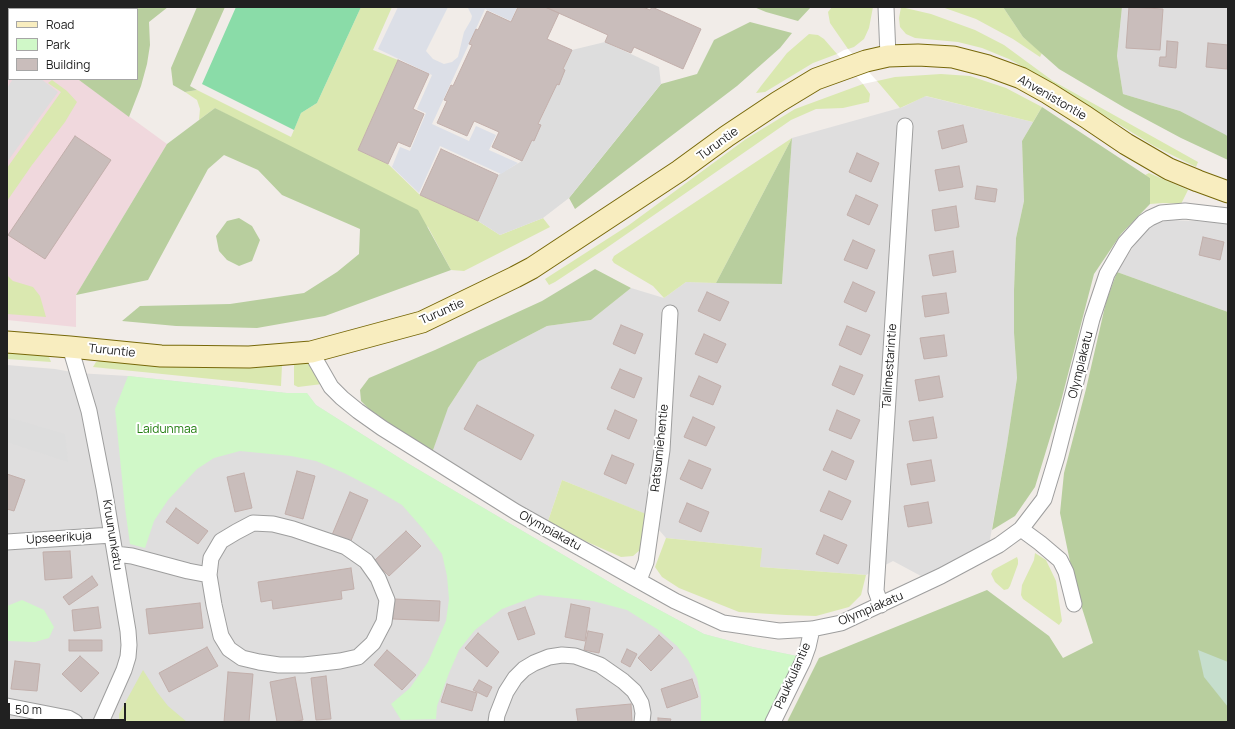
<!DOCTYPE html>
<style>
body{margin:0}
#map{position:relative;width:1235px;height:729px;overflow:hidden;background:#f1ece8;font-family:Manrope,sans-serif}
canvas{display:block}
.frame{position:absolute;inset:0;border:8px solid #212121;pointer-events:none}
.legend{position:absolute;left:8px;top:8px;width:130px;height:72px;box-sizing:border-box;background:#fff;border:1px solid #a6a6a6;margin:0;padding:5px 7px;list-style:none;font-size:12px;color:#212121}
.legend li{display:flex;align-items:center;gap:8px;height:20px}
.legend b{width:20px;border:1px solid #a6a6a6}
.scale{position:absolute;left:8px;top:703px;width:118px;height:18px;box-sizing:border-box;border:2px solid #212121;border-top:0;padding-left:5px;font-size:12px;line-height:14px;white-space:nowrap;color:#212121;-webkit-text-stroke:3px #fff;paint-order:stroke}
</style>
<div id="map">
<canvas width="1235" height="729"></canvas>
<div class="frame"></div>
<ul class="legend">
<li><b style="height:5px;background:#f8edbf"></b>Road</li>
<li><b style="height:11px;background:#d0f8c8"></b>Park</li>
<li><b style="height:11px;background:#c9bdbb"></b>Building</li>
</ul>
<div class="scale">50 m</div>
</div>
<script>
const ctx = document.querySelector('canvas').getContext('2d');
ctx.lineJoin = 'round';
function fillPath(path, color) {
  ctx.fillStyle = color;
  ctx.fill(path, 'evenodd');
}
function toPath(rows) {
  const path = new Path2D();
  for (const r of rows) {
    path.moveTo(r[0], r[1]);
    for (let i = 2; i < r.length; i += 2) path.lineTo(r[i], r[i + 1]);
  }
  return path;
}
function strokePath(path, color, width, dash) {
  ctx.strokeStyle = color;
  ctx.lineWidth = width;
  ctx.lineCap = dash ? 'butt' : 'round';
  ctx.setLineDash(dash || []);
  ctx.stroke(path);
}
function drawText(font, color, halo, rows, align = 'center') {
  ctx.font = font + ' Manrope,sans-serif';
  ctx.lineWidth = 4;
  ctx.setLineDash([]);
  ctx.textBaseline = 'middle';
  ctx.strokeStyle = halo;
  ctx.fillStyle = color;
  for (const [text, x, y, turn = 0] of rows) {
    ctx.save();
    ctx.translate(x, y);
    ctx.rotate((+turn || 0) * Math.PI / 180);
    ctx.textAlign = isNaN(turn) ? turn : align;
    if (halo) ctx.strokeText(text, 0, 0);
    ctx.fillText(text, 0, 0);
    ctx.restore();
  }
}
fillPath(toPath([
 [1122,7,1228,7,1228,137,1180,111,1123,94,1117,56],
 [925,96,1033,122,1022,141,1024,201,1016,238,1014,290,1014,333,1017,378,1007,444,989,545,937,573,921,576,893,561,866,575,760,567,761,548,666,538,645,514,562,480,547,524,432,453,446,411,478,362,547,326,591,320,631,288,664,298,686,282,782,284,792,138,903,107],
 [1169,220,1195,221,1228,223,1228,312,1117,272,1141,235,1152,225],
 [7,365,55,369,77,373,128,376,287,393,307,393,316,405,409,464,628,593,704,634,753,647,797,656,766,722,7,722]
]), '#dfdede');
fillPath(toPath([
 [7,28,9,29,9,79,78,79,167,144,76,295,76,327,7,320]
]), '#f0d8dd');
fillPath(toPath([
 [361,7,392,7,373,50,398,60,358,150,388,164,420,195,478,221,500,235,543,218,550,227,464,271,451,270,428,227,215,108,199,120,200,109,197,100,185,92,197,90,291,137,301,113,317,103],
 [832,7,873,7,869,28,864,39,854,47,848,49,830,23,828,12],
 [901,7,931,14,975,30,1004,45,1053,81,1198,162,1196,167,1154,146,1052,83,1009,59,982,48,958,42,915,38,906,34,900,27,899,18],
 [942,7,1003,7,1023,37,1042,53,1040,57,1013,39,976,19],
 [809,34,818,35,824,39,837,54,813,63,765,92,756,93,761,86,787,53],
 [941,74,970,76,1006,88,1042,107,1033,122,926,96,900,108,877,81,895,77],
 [52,80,67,91,77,102,65,122,32,165,7,201,7,168,61,92,48,83],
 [863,84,870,94,869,102,843,108,816,109,791,120,605,249,555,282,549,285,545,279,629,225,746,139,795,109],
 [792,138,716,283,686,282,664,298,653,286,614,263,612,260,614,256],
 [1149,173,1188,190,1181,204,1163,203,1150,204,1150,178,1145,175],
 [7,275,13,281,33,287,40,296,46,317,7,314],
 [7,351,45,354,49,357,51,362,7,359],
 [103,360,196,367,282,365,281,386,93,367,96,362],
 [303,363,309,364,324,381,322,384,298,387,294,385,294,364],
 [562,480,646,514,640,550,633,556,621,557,547,524],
 [666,538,762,548,760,567,866,575,861,595,849,607,816,616,786,615,739,612,679,588,662,577,655,567],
 [1035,553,1046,560,1056,581,1062,621,1059,625,1023,599,1021,595,1022,585,1034,560],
 [1017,557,1018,560,1018,564,1010,586,1008,589,1004,590,995,582,991,574,993,570],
 [143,670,157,692,168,706,187,722,120,722,119,720,119,714]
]), '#dae8b0');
fillPath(toPath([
 [131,7,168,7,149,22,150,45,147,64,141,86,129,117,79,80,80,79,137,79,137,9,130,9],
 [197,7,225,7,190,86,197,90,185,92,173,85,171,68],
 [754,7,811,7,798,21,766,12],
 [1003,7,1122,7,1117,56,1123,94,1180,111,1226,135,1228,137,1228,160,1181,138,1125,108,1059,69,1023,37],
 [750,22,792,33,780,48,737,86,575,209,569,198,661,84,697,74,714,40],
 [1042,107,1150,178,1150,204,1121,234,1094,274,1060,405,1035,487,1015,516,992,530,1007,444,1017,378,1014,333,1014,290,1016,238,1024,201,1022,141],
 [215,108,418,210,451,270,325,316,257,328,176,326,122,321,140,306,230,304,304,293,337,272,359,254,360,229,282,195,258,170,224,155,208,169,148,280,76,295,167,144],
 [792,138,782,284,716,283],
 [239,218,252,226,260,240,252,261,239,266,227,260,219,251,216,236,227,221],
 [595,269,631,288,591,320,547,326,478,362,448,408,432,453,369,409,361,401,360,390,369,378,435,350,542,301],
 [1117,272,1228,312,1228,722,787,722,819,658,987,590,1049,636,1063,658,1093,643,1075,586,1060,513,1064,473,1086,389,1106,302]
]), '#b8ce9e');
fillPath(toPath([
 [1198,650,1228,662,1228,707,1204,677]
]), '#c6decd');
fillPath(toPath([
 [128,376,287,393,307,393,316,405,409,464,628,593,704,634,753,647,797,656,766,722,701,722,701,697,697,678,688,660,677,646,657,629,627,610,593,601,539,595,502,609,475,630,459,650,449,673,437,706,436,719,401,720,391,704,410,688,428,662,446,621,449,599,447,576,442,554,423,529,402,505,375,489,344,473,316,461,291,456,240,451,214,458,197,469,168,500,154,521,145,548,130,544,125,508,115,409],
 [22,600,44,610,54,627,49,638,35,642,7,641,7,606]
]), '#d0f8c8');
fillPath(toPath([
 [236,7,361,7,317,103,301,113,294,130,202,84]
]), '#8adca8');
fillPath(toPath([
 [605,42,659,67,661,84,569,198,543,218,500,235,478,221,498,175,522,161,572,50],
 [13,79,41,79,58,92,7,162,7,88],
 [7,417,65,434,68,462,7,442]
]), '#ddd');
fillPath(toPath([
 [398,7,448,7,426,51,433,59,444,64,452,62,458,57,464,32,471,20,472,16,468,8,465,7,517,7,511,21,485,9,432,124,469,141,476,126,496,135,489,150,518,163,501,174,440,146,419,193,392,167,400,147,410,151,426,113,417,109,432,75,378,49]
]), '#dcdfe7');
fillPath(toPath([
 [848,49,877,81,863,84,837,54,844,50]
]), '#fff');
const building = toPath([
 [518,7,545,7,559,13,547,39,572,50,563,69,565,70,559,85,557,84,538,124,541,125,534,141,532,140,522,161,492,147,499,132,474,121,467,136,437,123,447,101,444,100,451,85,453,86,472,45,469,44,476,29,478,30,487,11,511,22,518,7],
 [545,7,643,7,650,10,652,7,701,29,683,69,634,47,631,53,605,42,608,35,545,7],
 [1129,7,1163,9,1160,50,1126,48,1129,7],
 [1167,41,1178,42,1176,68,1159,66,1160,57,1166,57,1167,41],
 [1208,43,1228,45,1227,69,1206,67,1208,43],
 [398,60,429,74,413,109,424,114,410,147,398,142,388,164,358,150,398,60],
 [963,125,967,142,942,149,938,131,963,125],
 [75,136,111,160,45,259,8,235,75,136],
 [441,149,498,175,478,221,420,195,441,149],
 [857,153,879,163,871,182,849,172,857,153],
 [959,166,963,187,939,191,935,170,959,166],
 [977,186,997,189,995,202,975,199,977,186],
 [856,195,878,205,869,225,847,215,856,195],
 [956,206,959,227,935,231,932,210,956,206],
 [1203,237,1224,242,1220,260,1199,255,1203,237],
 [853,240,875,250,867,269,844,260,853,240],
 [953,251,956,272,933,276,929,255,953,251],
 [853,282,875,292,866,312,844,302,853,282],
 [707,292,729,302,720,321,698,311,707,292],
 [946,293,949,313,925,317,922,296,946,293],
 [621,325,643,334,635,354,613,344,621,325],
 [847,326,870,335,861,355,839,345,847,326],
 [704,334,726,344,717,363,695,354,704,334],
 [944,335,947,356,924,359,920,338,944,335],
 [840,366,863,375,854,395,832,385,840,366],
 [620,369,642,378,634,398,611,388,620,369],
 [699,376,721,386,713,405,690,396,699,376],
 [939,376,943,397,919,401,915,380,939,376],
 [477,405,534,435,521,460,464,429,477,405],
 [615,410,637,420,629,439,607,429,615,410],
 [837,410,860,420,851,439,829,430,837,410],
 [693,417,715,427,706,446,684,437,693,417],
 [933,417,937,438,913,441,909,421,933,417],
 [832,451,854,461,846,480,823,470,832,451],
 [612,455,634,464,626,484,604,474,612,455],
 [689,460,711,469,702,489,680,479,689,460],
 [931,460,935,481,911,485,907,464,931,460],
 [297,471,315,476,303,519,285,514,297,471],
 [244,473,252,508,235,512,227,477,244,473],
 [7,474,25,480,14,511,7,509,7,474],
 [829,491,851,501,842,520,820,511,829,491],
 [350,492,368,500,350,543,332,535,350,492],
 [928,502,932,523,908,527,904,506,928,502],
 [687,503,709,512,701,532,679,522,687,503],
 [176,508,208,531,198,544,166,522,176,508],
 [406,531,421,546,389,576,374,561,406,531],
 [824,535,847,545,838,564,816,554,824,535],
 [70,551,72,578,45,580,43,552,70,551],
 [351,568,354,589,341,591,342,599,273,609,272,600,261,602,258,582,351,568],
 [92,576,98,585,69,605,63,597,92,576],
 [394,599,440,601,439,621,393,619,394,599],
 [200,603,203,628,149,634,146,609,200,603],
 [571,604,590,608,585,641,565,637,571,604],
 [98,607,101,628,74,631,72,610,98,607],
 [525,607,535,634,518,640,508,613,525,607],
 [588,631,603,634,599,653,584,650,588,631],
 [478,633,499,652,487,667,465,648,478,633],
 [659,635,673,648,651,671,638,658,659,635],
 [69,640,102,640,102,651,69,651,69,640],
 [207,647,218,666,169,692,159,673,207,647],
 [627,649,637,654,630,667,621,662,627,649],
 [387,650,416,675,402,690,374,665,387,650],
 [80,656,99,673,81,692,62,674,80,656],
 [15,661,40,664,37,691,11,689,15,661],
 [228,672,253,674,249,722,224,722,228,672],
 [326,676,331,719,316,720,311,678,326,676],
 [295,677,303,720,289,722,277,722,270,682,295,677],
 [692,679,698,697,667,708,661,689,692,679],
 [479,680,492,687,487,697,473,690,479,680],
 [447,684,477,693,472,711,441,702,447,684],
 [631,704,632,722,578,722,576,709,631,704],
 [658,718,671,719,670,722,658,722,658,718]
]);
fillPath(building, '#c9bdbb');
strokePath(building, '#c2afab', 1);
const street = toPath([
 [886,7,888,56],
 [70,347,89,411,104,488,128,631,129,645,128,657,124,670,101,722],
 [311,352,331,387,342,398,358,411,382,428,516,512,675,601,723,623,779,631,812,629,841,623,941,576,999,545,1021,529,1044,499,1057,456,1092,319,1107,274,1125,243,1144,222,1150,218,1161,213,1185,211,1228,216],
 [1021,529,1040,543,1060,560,1066,572,1074,604],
 [7,542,112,535],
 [115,554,132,556,188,571,209,575,211,558,221,541,236,532,253,523,273,524,293,529,346,547,366,561,378,578,387,600,384,622,373,643,358,657,340,661,304,665,279,665,259,662,242,658,229,649,221,636,214,605,209,575],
 [639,580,646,562,662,450,670,313],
 [881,605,876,591,905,126],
 [7,706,68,718,75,722],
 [496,722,497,715,506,692,515,678,524,669,534,663,549,657,562,655,575,656,600,665,623,681,634,691,641,703,643,713,642,722],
 [773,722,803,661,808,647,812,629]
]);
const secondary = toPath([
 [7,342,70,347,161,356,249,357,311,352,422,322,515,277,532,268,679,171,727,136,778,102,816,79,866,61,888,56,918,55,953,57,988,66,1021,78,1048,93,1086,117,1126,144,1169,169,1198,181,1228,192]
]);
strokePath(street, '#9e9e9e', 17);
strokePath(secondary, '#776809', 23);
strokePath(street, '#fff', 15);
strokePath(secondary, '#f8edbf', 21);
drawText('12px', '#212121', '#fff', [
 ["Ahvenistontie",1052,98,30],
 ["Turuntie",718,144,-36],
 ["Turuntie",442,312,-24],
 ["Turuntie",112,351,6],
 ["Olympiakatu",1081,365,-76],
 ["Tallimestarintie",890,366,-86],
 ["Ratsumiehentie",660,448,-84],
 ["Olympiakatu",550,531,29],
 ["Kruununkatu",112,535,81],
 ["Upseerikuja",59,538,-4],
 ["Olympiakatu",871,609,-23],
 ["Paukkulantie",793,676,-66]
]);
drawText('12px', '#227e10', '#fff', [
 ["Laidunmaa",167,430]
]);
</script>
